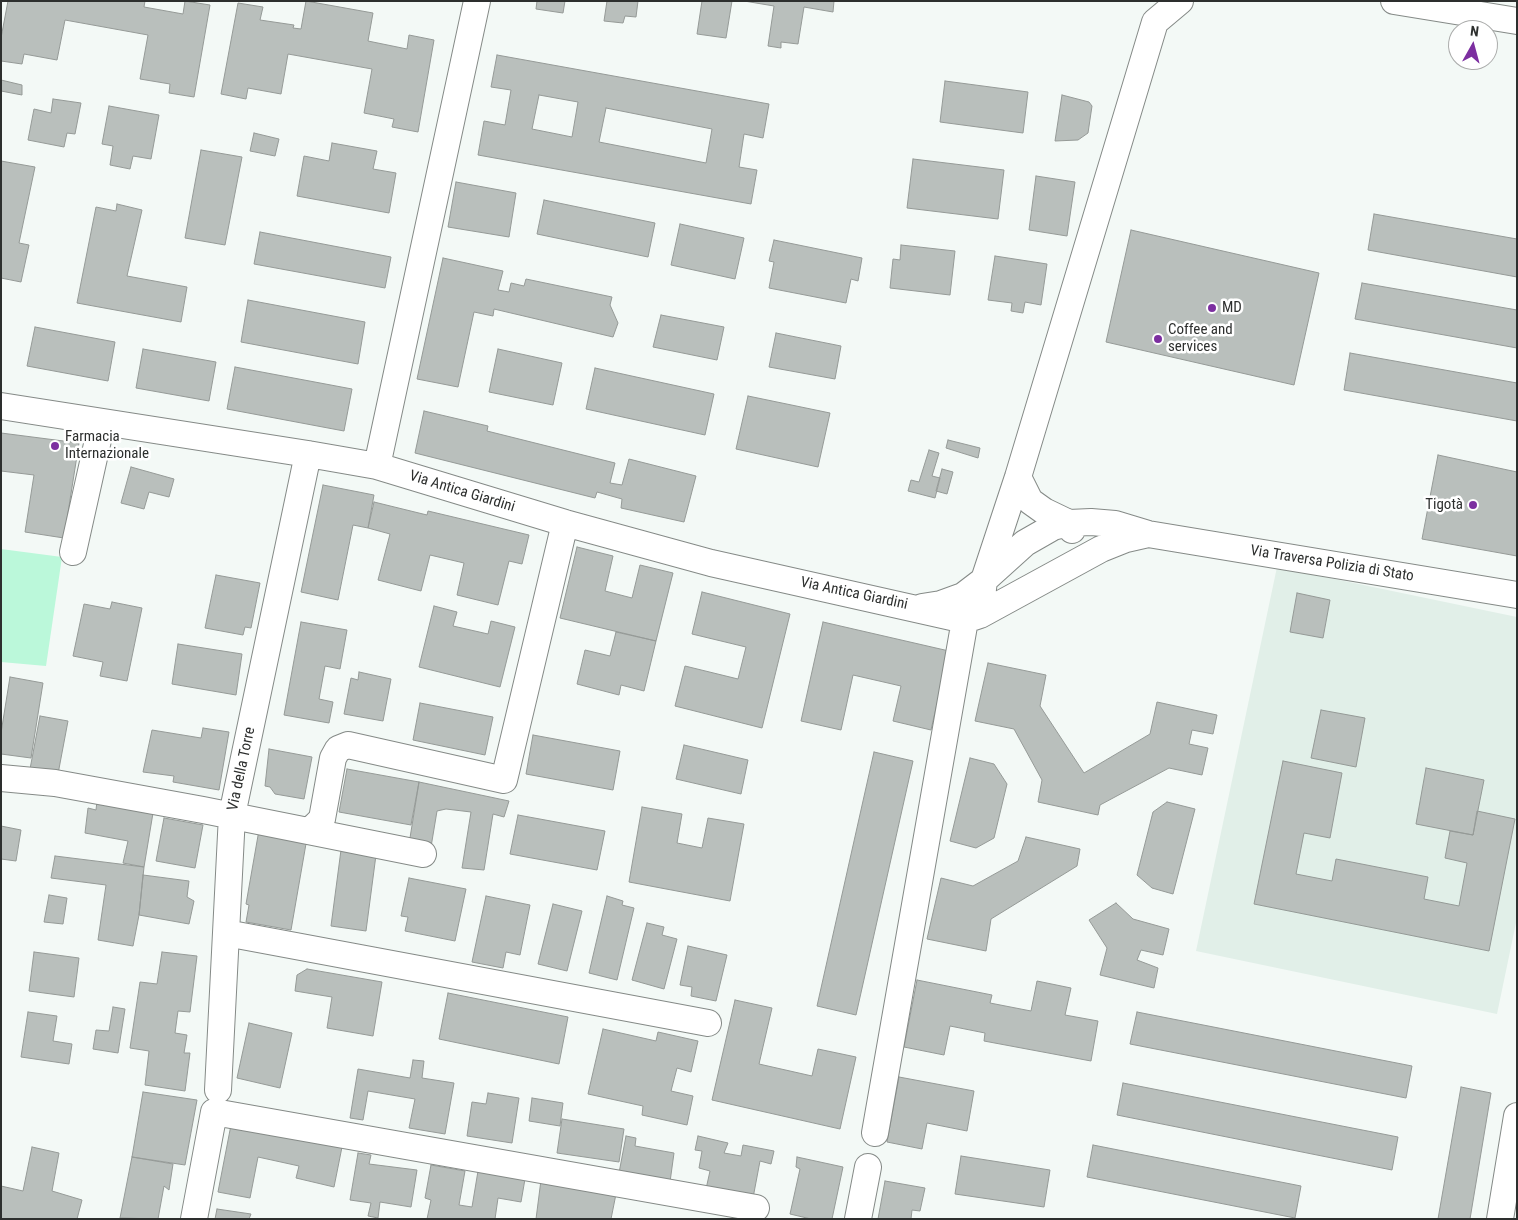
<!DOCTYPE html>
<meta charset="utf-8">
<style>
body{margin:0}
#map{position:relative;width:1518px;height:1220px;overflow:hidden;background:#f3f9f6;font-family:"Roboto Condensed",sans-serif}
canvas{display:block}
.frame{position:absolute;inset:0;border:2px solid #2d2f2e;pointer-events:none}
.north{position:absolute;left:1448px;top:20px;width:50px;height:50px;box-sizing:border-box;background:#fff;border:1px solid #abacab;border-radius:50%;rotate:7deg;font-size:14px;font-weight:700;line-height:20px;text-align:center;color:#2d2f2e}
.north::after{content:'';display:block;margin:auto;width:18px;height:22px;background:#7c2fa0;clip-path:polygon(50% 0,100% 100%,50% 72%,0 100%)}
</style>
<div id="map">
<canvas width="1518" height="1220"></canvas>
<div class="frame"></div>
<div class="north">N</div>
</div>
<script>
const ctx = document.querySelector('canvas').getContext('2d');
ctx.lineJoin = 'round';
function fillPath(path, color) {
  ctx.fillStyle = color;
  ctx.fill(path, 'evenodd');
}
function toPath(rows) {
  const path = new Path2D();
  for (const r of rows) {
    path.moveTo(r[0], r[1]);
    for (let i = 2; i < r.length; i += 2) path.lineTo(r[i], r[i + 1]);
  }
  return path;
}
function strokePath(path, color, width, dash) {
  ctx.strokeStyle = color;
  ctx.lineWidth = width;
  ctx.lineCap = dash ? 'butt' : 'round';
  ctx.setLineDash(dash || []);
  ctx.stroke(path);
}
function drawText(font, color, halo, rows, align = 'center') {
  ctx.font = font + ' "Roboto Condensed",sans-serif';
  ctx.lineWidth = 5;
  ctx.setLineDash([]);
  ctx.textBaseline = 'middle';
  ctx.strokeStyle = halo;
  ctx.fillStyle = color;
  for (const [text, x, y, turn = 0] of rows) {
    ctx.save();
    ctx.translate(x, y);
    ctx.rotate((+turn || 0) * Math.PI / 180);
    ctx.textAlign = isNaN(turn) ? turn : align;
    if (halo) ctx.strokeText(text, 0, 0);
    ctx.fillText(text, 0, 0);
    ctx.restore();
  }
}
fillPath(toPath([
 [1277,567,1517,617,1517,918,1497,1014,1196,951]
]), '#e1efe8');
fillPath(toPath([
 [1,549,62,557,46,666,1,662]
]), '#bbf8da');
const building = toPath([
 [8,1,145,1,144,7,183,14,185,1,210,5,194,97,169,93,170,84,140,79,148,35,65,20,57,60,24,54,22,64,1,61,1,38,8,1],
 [306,1,373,13,368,41,407,49,409,35,434,40,418,132,392,127,394,119,364,113,372,69,288,54,281,94,248,88,246,99,221,94,238,3,263,7,260,20,294,25,293,28,301,29,306,1],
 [537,1,565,1,563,13,536,9,537,1],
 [607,1,638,1,636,17,625,16,623,23,604,21,607,1],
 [702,1,732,1,726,38,697,34,702,1],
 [744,1,834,1,833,12,804,7,798,44,781,42,781,48,768,46,774,6,744,1],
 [497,55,769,104,763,138,744,134,739,167,757,170,751,204,478,155,484,121,505,125,511,90,491,87,497,55],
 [539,95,578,102,572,137,532,129,539,95],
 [606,108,712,129,706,163,599,142,606,108],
 [1,80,22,85,22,95,1,91,1,80],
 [945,81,1028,92,1023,133,940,122,945,81],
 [1062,95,1089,102,1092,106,1088,133,1078,140,1055,141,1062,95],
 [53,99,81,103,75,134,67,133,64,147,28,140,34,109,51,113,53,99],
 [109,106,159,115,151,159,133,156,130,169,110,165,113,146,102,144,109,106],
 [254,133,279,139,275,156,250,151,254,133],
 [332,143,377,151,373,169,396,173,389,213,297,196,304,156,329,161,332,143],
 [201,150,242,157,225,245,185,238,201,150],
 [913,159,1004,170,998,219,907,208,913,159],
 [1,161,35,167,19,243,29,245,21,282,1,278,1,161],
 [1036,176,1075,182,1067,236,1029,230,1036,176],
 [456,182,516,193,509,237,448,227,456,182],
 [544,200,655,223,648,257,537,234,544,200],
 [117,204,142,210,127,276,187,287,181,322,77,303,96,207,116,211,117,204],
 [1374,214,1517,239,1517,277,1368,250,1374,214],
 [680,224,744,238,735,279,671,265,680,224],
 [1131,230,1319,273,1294,385,1106,342,1131,230],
 [260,232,391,257,385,288,254,264,260,232],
 [774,240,862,258,858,281,851,279,846,303,769,288,774,262,769,261,774,240],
 [901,245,955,251,950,295,890,288,893,259,900,260,901,245],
 [995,256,1047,264,1041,305,1025,302,1023,313,1011,311,1012,303,988,300,995,256],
 [443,258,503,271,498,290,509,292,511,283,524,286,526,279,612,297,610,305,618,323,613,337,494,309,493,316,474,312,458,387,417,379,443,258],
 [1362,283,1517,310,1517,348,1355,319,1362,283],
 [248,300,365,322,358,364,241,342,248,300],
 [661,315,724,327,717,360,653,347,661,315],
 [35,327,115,342,108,381,27,366,35,327],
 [776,333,841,346,835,379,769,367,776,333],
 [143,349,216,362,209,401,136,388,143,349],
 [498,349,562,363,553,405,489,392,498,349],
 [1350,353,1517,383,1517,421,1344,390,1350,353],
 [235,367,352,389,344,431,227,409,235,367],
 [595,368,714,394,705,435,586,409,595,368],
 [748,396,830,413,818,467,736,449,748,396],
 [424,411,488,426,487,431,615,463,610,483,622,485,629,459,696,476,684,522,621,508,622,499,597,492,595,498,415,453,424,411],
 [1,433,79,443,64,538,25,532,34,475,1,471,1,433],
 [948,440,980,448,978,458,946,448,948,440],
 [929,450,939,453,932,476,940,478,935,498,908,491,911,480,919,482,929,450],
 [1438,455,1517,472,1517,556,1422,539,1438,455],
 [131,467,174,479,169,497,149,492,144,509,121,503,131,467],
 [942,469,953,472,947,494,936,491,942,469],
 [323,485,374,495,368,528,353,525,338,600,301,592,323,485],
 [374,502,427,515,428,511,529,535,522,564,509,561,498,605,457,595,464,563,430,555,421,591,378,580,390,534,368,528,374,502],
 [577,547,613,556,605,591,632,598,640,565,673,573,656,641,560,618,577,547],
 [216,575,260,583,251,628,245,627,243,635,205,628,216,575],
 [702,592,790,614,762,728,675,706,685,666,738,679,746,647,692,634,702,592],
 [1297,593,1330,600,1323,638,1290,632,1297,593],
 [112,602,142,608,127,681,100,676,103,662,73,656,84,604,110,609,112,602],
 [434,606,457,612,453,626,488,634,491,621,515,627,500,687,419,667,434,606],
 [301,622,347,630,340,669,325,666,319,699,333,702,329,723,284,715,301,622],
 [823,622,949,651,931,730,893,721,901,686,853,675,841,730,801,721,823,622],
 [616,632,656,641,644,691,621,685,619,695,577,684,585,650,610,656,616,632],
 [178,644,242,654,236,695,172,684,178,644],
 [988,663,1046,675,1040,706,1084,773,1150,734,1157,702,1217,715,1213,734,1192,730,1189,744,1208,748,1202,775,1169,768,1100,805,1098,815,1038,802,1042,780,1014,729,975,721,988,663],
 [359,672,391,679,383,721,344,714,351,678,358,680,359,672],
 [10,677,43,683,31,758,1,754,1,733,10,677],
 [420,703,493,717,485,755,413,740,420,703],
 [1321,710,1365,718,1356,767,1311,758,1321,710],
 [40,716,68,721,58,774,30,769,40,716],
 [203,728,229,732,219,790,173,782,174,776,143,772,152,730,201,738,203,728],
 [533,735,620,751,613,790,526,774,533,735],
 [684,745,748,760,741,794,676,779,684,745],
 [269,749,312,757,304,799,275,794,270,787,265,786,269,749],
 [874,752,913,761,856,1015,817,1006,874,752],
 [970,758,994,764,1007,784,994,838,976,848,950,841,970,758],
 [1283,761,1342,773,1330,838,1304,833,1296,874,1332,881,1336,859,1428,877,1424,899,1459,906,1467,863,1445,858,1450,831,1473,835,1477,811,1515,819,1489,951,1254,904,1283,761],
 [1426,768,1484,780,1473,835,1416,824,1426,768],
 [347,769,419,782,411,825,339,812,347,769],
 [419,782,509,801,504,817,493,814,484,870,462,868,471,812,446,809,437,811,431,847,409,844,419,782],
 [97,801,154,807,144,867,123,863,128,841,85,833,88,808,96,810,97,801],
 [1167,802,1195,809,1173,894,1152,888,1137,875,1153,812,1167,802],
 [642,807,682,814,677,843,702,848,708,818,744,824,730,901,629,882,642,807],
 [518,815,605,831,597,870,510,854,518,815],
 [164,818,203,825,195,868,156,861,164,818],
 [1,826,21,830,16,861,1,859,1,826],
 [259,830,307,838,291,930,246,922,249,905,246,904,259,830],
 [1026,837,1080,849,1077,866,991,919,986,951,927,939,941,878,973,886,1018,861,1026,837],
 [341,850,376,855,366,931,331,926,341,850],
 [55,856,144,867,139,915,133,946,98,940,106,885,51,878,55,856],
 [143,875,189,881,187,897,194,901,189,924,139,915,143,875],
 [409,878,466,889,455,941,405,931,408,917,401,916,409,878],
 [49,895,67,898,63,924,44,922,49,895],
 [486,896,530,905,520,955,506,952,503,968,472,962,486,896],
 [607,896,623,901,622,905,634,908,617,980,589,973,607,896],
 [1116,903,1133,919,1169,929,1163,955,1141,950,1137,960,1158,968,1154,988,1100,975,1107,948,1089,920,1116,903],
 [553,904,582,911,567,971,538,964,553,904],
 [647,923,664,927,662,935,677,939,664,989,632,980,647,923],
 [688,946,727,955,716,1001,691,996,692,987,680,985,688,946],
 [34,952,79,958,74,997,29,991,34,952],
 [162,952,197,956,190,1012,178,1011,175,1033,187,1035,184,1053,190,1053,185,1091,145,1085,149,1051,130,1048,140,982,157,984,162,952],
 [307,969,382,982,373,1036,327,1028,332,997,295,991,297,975,307,969],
 [917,980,992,995,990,1003,1031,1011,1037,981,1071,988,1065,1015,1098,1021,1091,1061,984,1041,985,1033,950,1026,944,1055,904,1047,917,980],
 [448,993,568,1017,559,1064,439,1039,448,993],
 [735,1000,772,1008,759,1064,812,1076,818,1049,856,1057,840,1129,712,1100,735,1000],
 [113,1007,125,1009,118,1053,93,1049,96,1030,109,1031,113,1007],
 [28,1012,57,1016,53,1041,72,1044,69,1064,21,1057,28,1012],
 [1137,1012,1412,1066,1406,1098,1130,1044,1137,1012],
 [249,1023,292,1033,280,1088,237,1078,249,1023],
 [603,1029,656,1041,658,1032,698,1041,691,1072,677,1068,671,1091,693,1096,687,1125,642,1115,643,1106,588,1094,603,1029],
 [413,1060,424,1061,422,1078,454,1083,445,1134,409,1128,415,1099,368,1091,363,1120,350,1118,358,1069,410,1078,413,1060],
 [899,1077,974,1091,967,1131,927,1123,922,1149,887,1142,899,1077],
 [1123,1083,1398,1137,1392,1170,1117,1115,1123,1083],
 [1461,1087,1491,1093,1470,1219,1438,1219,1461,1087],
 [143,1092,197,1100,185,1165,132,1157,143,1092],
 [488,1093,519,1098,512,1143,467,1136,472,1102,486,1104,488,1093],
 [532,1098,563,1103,560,1126,529,1121,532,1098],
 [562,1119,624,1129,619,1162,557,1153,562,1119],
 [231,1125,342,1147,334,1187,296,1178,299,1166,258,1157,250,1198,218,1192,231,1125],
 [626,1136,636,1138,635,1146,674,1153,670,1182,619,1173,626,1136],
 [698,1136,728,1143,724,1153,741,1156,743,1145,774,1151,771,1164,760,1161,753,1198,706,1189,710,1171,699,1168,702,1151,695,1150,698,1136],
 [1093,1145,1301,1186,1295,1218,1087,1177,1093,1145],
 [32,1147,59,1153,52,1191,82,1200,77,1219,1,1219,1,1186,23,1191,32,1147],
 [358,1153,371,1155,369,1164,417,1170,411,1207,380,1202,378,1218,368,1216,371,1203,350,1200,358,1153],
 [961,1156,1050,1170,1044,1207,955,1194,961,1156],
 [132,1157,173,1164,169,1190,164,1186,158,1219,120,1218,132,1157],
 [797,1157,843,1167,832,1219,811,1219,790,1214,800,1169,796,1167,797,1157],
 [431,1165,465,1171,459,1205,472,1207,478,1171,525,1179,521,1202,498,1198,495,1219,427,1219,431,1200,425,1198,431,1165],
 [541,1180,616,1194,611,1219,536,1219,541,1180],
 [885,1181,925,1188,920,1211,912,1210,911,1219,878,1219,885,1181],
 [217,1209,251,1214,249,1219,215,1219,217,1209]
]);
fillPath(building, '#b9bfbc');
strokePath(building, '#959a97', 1);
const minor = toPath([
 [1394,1,1517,21],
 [1,406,308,454,377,466,565,523,711,563,965,620,980,615,1101,549,1126,539,1148,534],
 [377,466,477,1],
 [1018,477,1030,501,1044,511,1069,523,1072,530],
 [73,552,102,422],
 [922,607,941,604,963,596,984,580,1025,543,1053,527,1069,523,1091,522,1115,524,1148,534,1517,595],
 [980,615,984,580,1018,477,1155,22,1180,1],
 [1,778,55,783,203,810,423,854],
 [308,831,315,826,322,819,333,758,338,749,348,745,504,780,565,523],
 [226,933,708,1023],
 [218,1090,232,815,308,454],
 [875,1133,965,620],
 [194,1219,214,1112,756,1208],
 [858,1219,868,1167],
 [1500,1219,1517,1116]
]);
strokePath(minor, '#858a87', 28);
strokePath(minor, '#fff', 26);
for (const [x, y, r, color] of [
 [1212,308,5,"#7c2fa0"],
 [1158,339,5,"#7c2fa0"],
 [55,446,5,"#7c2fa0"],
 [1473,505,5,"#7c2fa0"]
]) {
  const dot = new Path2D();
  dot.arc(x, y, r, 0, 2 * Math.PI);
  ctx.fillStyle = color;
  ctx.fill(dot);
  strokePath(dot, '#fff', 2);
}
drawText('15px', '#2d2f2e', '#fff', [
 ["MD",1222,308],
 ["Coffee and",1168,330],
 ["services",1168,347],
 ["Farmacia",65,437],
 ["Internazionale",65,454],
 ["Tigotà",1463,505,"right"]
], 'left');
drawText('15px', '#2d2f2e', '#fff', [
 ["Via Antica Giardini",462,492,17],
 ["Via Traversa Polizia di Stato",1332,564,9],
 ["Via Antica Giardini",854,594,12],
 ["Via della Torre",242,769,-78]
]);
</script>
